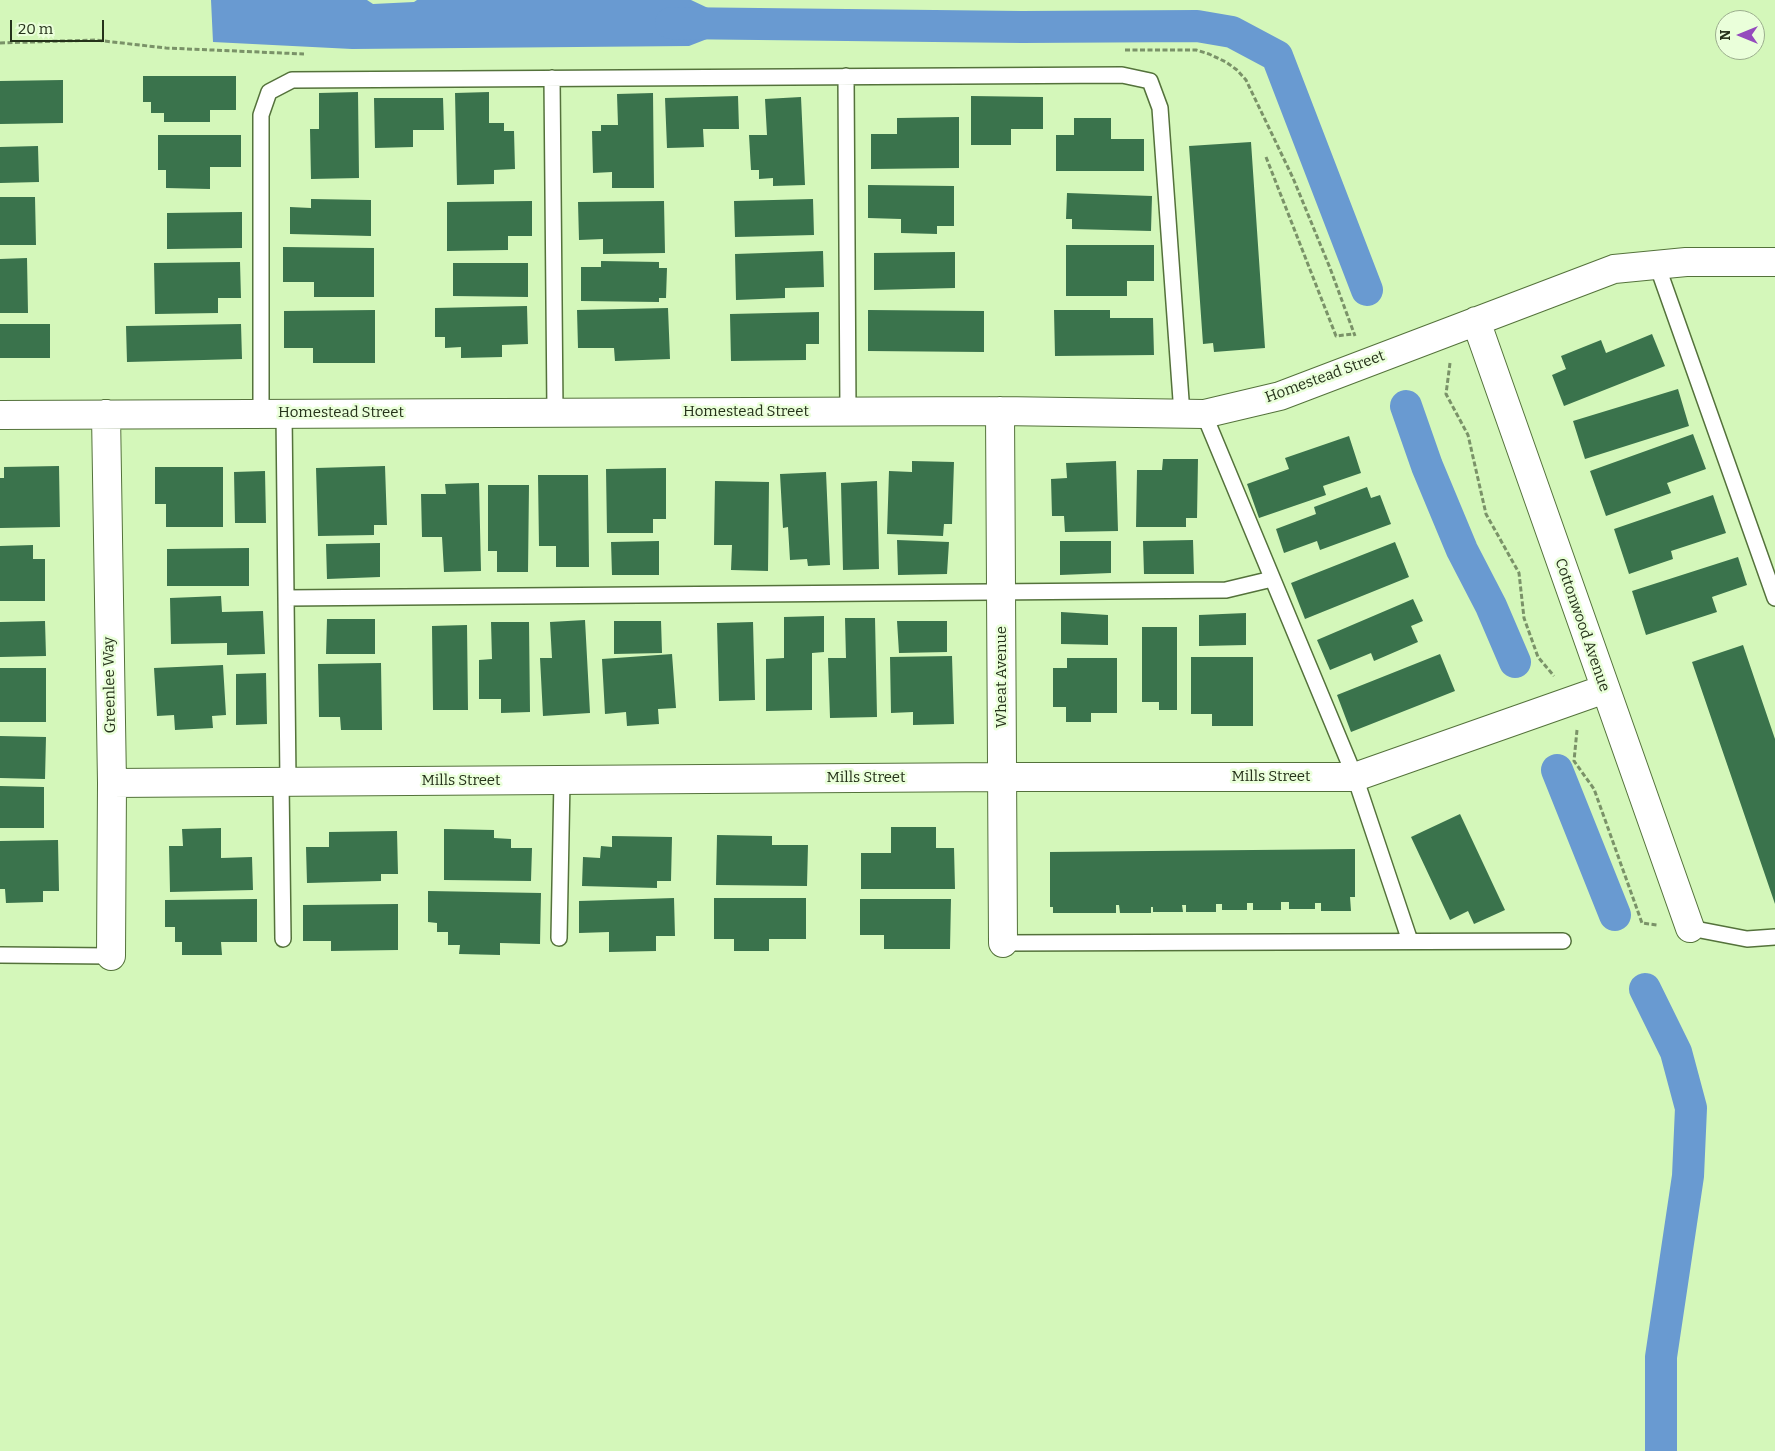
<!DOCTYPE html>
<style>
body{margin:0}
#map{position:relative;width:1775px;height:1451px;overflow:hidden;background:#d4f7ba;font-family:Bitter,serif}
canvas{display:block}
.north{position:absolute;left:1715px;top:10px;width:50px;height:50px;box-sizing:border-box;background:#eaffda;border:1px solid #9bad8d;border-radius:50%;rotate:270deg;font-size:14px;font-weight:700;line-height:20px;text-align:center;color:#25321a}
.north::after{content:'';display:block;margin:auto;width:18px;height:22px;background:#954bbd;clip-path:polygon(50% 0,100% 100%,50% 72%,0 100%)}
.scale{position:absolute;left:10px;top:20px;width:94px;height:22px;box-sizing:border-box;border:2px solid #25321a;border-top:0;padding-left:6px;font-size:15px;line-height:18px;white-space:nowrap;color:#25321a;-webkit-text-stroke:4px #eaffda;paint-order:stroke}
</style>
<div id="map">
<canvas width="1775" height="1451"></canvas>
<div class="north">N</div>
<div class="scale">20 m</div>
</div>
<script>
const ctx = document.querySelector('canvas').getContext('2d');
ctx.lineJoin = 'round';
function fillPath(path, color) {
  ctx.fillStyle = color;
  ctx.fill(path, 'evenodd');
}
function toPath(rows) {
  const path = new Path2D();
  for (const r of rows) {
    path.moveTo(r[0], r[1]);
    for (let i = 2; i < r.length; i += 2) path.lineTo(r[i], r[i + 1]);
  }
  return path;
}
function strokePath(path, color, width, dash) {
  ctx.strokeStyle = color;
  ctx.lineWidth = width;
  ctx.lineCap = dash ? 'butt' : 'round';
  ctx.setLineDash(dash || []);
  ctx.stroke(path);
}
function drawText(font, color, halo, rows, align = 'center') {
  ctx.font = font + ' Bitter,serif';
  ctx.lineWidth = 5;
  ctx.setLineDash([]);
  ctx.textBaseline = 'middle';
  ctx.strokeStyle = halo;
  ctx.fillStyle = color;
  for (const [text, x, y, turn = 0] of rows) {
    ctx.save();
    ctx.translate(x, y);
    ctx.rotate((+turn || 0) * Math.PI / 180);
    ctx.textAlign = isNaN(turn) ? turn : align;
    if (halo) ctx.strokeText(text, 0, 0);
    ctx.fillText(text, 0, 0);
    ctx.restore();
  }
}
fillPath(toPath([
 [211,0,367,0,373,4,414,2,417,0,691,0,708,8,716,23,707,39,689,46,352,49,213,42]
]), '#699ad1');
strokePath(toPath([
 [671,23,1022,27,1197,26,1232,32,1277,56,1367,290],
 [1406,406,1427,466,1462,550,1491,606,1515,662],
 [1557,770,1615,915],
 [1645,989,1676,1052,1691,1108,1688,1176,1661,1357,1661,1451]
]), '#699ad1', 32);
fillPath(toPath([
 [143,76,236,76,236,110,210,110,210,122,164,122,164,113,151,113,151,102,143,102],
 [63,80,63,123,0,124,0,81],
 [358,92,359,178,311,179,310,129,319,129,319,93],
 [489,92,489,123,504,123,504,131,514,131,515,169,494,170,494,184,457,185,455,93],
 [653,93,654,188,612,188,612,172,593,173,592,131,601,131,601,125,618,125,617,94],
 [738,96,739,129,703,129,704,147,667,148,665,98],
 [971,96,1043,97,1043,129,1011,129,1011,145,971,145],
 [801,97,805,185,773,186,773,178,759,179,759,170,751,170,749,135,767,135,765,99],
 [374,98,443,98,444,130,413,130,413,147,375,148],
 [959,117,959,168,871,169,871,134,897,134,897,118],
 [1074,118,1111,118,1111,139,1144,139,1144,171,1056,171,1056,135,1074,135],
 [158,135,241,135,241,167,210,167,210,189,166,188,166,170,158,170],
 [1251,142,1265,348,1214,352,1213,343,1203,344,1189,146],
 [38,146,39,182,0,183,0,147],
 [868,185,954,186,954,226,937,226,937,234,901,233,901,219,868,218],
 [1067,193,1152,196,1151,231,1072,229,1072,219,1066,219],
 [0,197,35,197,36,245,0,245],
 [311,199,371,200,371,236,290,234,290,207,311,208],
 [813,199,814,235,735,237,734,201],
 [532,201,532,236,508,236,508,250,447,251,447,202],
 [664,201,665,253,603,254,603,239,579,240,578,202],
 [242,212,242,248,167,249,167,213],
 [1066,245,1154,245,1154,281,1127,281,1127,296,1066,296],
 [283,247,374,248,374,297,314,297,314,282,283,282],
 [823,251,824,287,785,288,785,298,736,300,735,254],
 [955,252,955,288,874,290,874,253],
 [27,258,28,313,0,313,0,259],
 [601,261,659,262,659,268,667,268,666,298,659,298,659,302,581,301,581,267,601,267],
 [240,262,241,298,218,298,218,313,155,314,154,263],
 [453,263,528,263,528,297,453,296],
 [527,306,528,344,502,345,502,357,461,358,461,347,445,348,445,337,435,337,435,308],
 [668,308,670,359,615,361,614,348,578,348,577,310],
 [375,310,375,363,313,363,313,348,284,348,284,311],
 [868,310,984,311,984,352,868,351],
 [1054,310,1110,310,1110,318,1153,318,1154,355,1055,356],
 [819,312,819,344,806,344,806,360,731,361,730,314],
 [0,324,50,324,50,358,0,358],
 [241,324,242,359,127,362,126,326],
 [1652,334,1665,366,1564,406,1552,375,1566,369,1561,356,1601,340,1606,353],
 [1678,389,1689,426,1585,459,1573,421],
 [1693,434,1706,469,1667,483,1671,493,1606,516,1590,471],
 [1349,436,1361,473,1323,486,1326,495,1259,518,1247,484,1289,469,1285,458],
 [1163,459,1198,459,1197,518,1186,518,1186,527,1136,527,1137,470,1162,470],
 [912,461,954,462,952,524,944,524,943,536,887,534,889,471,912,472],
 [1116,461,1118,531,1065,532,1064,516,1052,516,1051,479,1067,478,1066,463],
 [59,466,60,527,0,528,0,478,4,478,4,467],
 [385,466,387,525,374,525,374,535,318,536,316,468],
 [155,467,223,467,223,527,166,527,166,504,155,504],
 [666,468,666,519,653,519,653,533,607,533,606,469],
 [265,471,266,523,235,523,234,472],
 [826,472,830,565,808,566,807,559,790,560,788,527,783,528,780,474],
 [538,475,588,475,589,567,556,567,556,546,539,546],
 [715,481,769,482,768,571,731,570,732,545,714,545],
 [877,481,879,569,843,570,841,483],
 [479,483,481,571,444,572,442,537,422,537,421,494,446,494,445,484],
 [488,485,529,485,528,572,497,572,497,551,488,551],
 [1367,487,1371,498,1380,495,1391,524,1320,550,1317,541,1284,553,1276,529,1316,514,1314,507],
 [1713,495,1726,533,1671,551,1673,559,1629,574,1614,529],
 [897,540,949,542,947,574,898,575],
 [1193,540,1194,574,1144,574,1143,541],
 [659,541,659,575,612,575,611,542],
 [1060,541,1111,541,1111,573,1060,575],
 [1395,542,1409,577,1305,619,1291,583],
 [380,543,380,577,327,579,326,544],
 [33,545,33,559,45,559,45,601,0,601,0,546],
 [249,548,249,586,167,586,167,549],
 [1738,557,1747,585,1712,597,1717,612,1646,635,1632,591],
 [221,596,222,612,263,611,265,654,227,655,227,643,171,644,170,598],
 [1413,599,1423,621,1411,626,1418,642,1374,661,1371,653,1330,670,1317,640],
 [1061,612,1108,615,1108,645,1061,644],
 [1246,613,1246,645,1199,646,1199,615],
 [824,616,824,652,812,653,812,710,766,711,766,659,784,658,784,617],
 [845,618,875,618,877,717,830,718,828,658,846,658],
 [327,619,375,619,375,654,326,654],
 [585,620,590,713,543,716,540,658,552,658,550,622],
 [45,621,46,656,0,657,0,622],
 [614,621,661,621,662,653,614,654],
 [897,621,947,621,947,652,899,653],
 [491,622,529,622,530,712,501,713,501,699,479,699,479,660,492,659],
 [753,622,755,700,719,701,717,623],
 [467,625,468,710,433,710,432,626],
 [1142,627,1177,627,1177,710,1159,710,1159,702,1142,702],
 [1743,645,1775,739,1775,904,1692,662],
 [672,654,676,708,658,709,659,724,627,726,626,712,605,714,602,659],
 [1440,654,1455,691,1351,732,1337,695],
 [952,656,954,724,913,725,913,712,891,713,890,657],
 [1191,657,1253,657,1253,726,1212,726,1212,714,1191,714],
 [1067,658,1117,658,1117,713,1091,713,1091,722,1066,722,1066,707,1053,707,1053,668,1067,668],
 [381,663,382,730,341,730,340,717,319,717,318,664],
 [223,665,226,715,212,716,213,728,175,730,174,715,157,716,154,668],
 [0,668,46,668,46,722,0,722],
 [266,673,267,724,236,725,236,674],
 [0,736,46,737,45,779,0,778],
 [0,786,44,787,44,828,0,828],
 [1460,814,1505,910,1474,924,1468,911,1450,920,1411,837],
 [891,827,936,827,936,848,954,848,955,889,861,889,861,853,891,853],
 [221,828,221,858,252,857,253,890,170,892,169,846,183,846,182,829],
 [444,829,494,830,494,838,511,839,511,848,532,848,531,881,444,880],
 [397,831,398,874,381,874,381,881,307,883,306,847,329,847,329,832],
 [717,835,772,836,772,845,808,845,807,886,716,885],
 [612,836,672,837,671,881,657,881,657,888,582,886,583,857,600,858,601,846,612,847],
 [58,840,59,891,43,891,43,902,6,903,5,889,0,889,0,841],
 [1355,849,1355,897,1350,897,1351,911,1321,911,1321,903,1315,903,1315,909,1289,909,1289,902,1281,902,1281,910,1253,910,1253,903,1247,903,1247,910,1222,910,1222,904,1216,904,1216,912,1186,912,1186,905,1182,905,1183,912,1153,912,1153,907,1151,907,1151,913,1120,913,1119,905,1116,905,1116,913,1053,913,1053,907,1050,907,1050,852],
 [428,891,541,893,540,944,500,943,500,955,459,954,460,945,448,945,448,932,437,932,437,923,428,922],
 [674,898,675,936,656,936,656,951,609,952,609,932,579,933,579,901],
 [714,898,806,898,806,939,769,939,769,951,734,951,734,939,714,939],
 [257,899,257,942,221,942,222,955,182,955,182,942,175,942,175,927,165,927,165,900],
 [860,899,951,899,950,949,884,949,884,935,860,935],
 [398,904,398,950,331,951,331,941,303,941,303,905]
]), '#3a734c');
const lane = toPath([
 [846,76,848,412],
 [552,78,555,412],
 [1657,265,1775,598],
 [261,413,261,115,269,92,292,80,1122,75,1150,81,1160,108,1182,414],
 [284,413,288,782],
 [1204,414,1355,777,1410,941],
 [286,598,1226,590,1272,579],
 [281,782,283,939],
 [1690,928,1747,939,1775,937],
 [559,938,562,780],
 [1003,943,1563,941],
 [0,955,111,956]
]);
const street = toPath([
 [1476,321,1690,928],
 [1000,411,1003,943],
 [106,414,112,783,111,956],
 [0,415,1000,411,1204,414,1280,396,1614,269,1686,262,1775,262],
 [112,783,1003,777,1355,777,1605,689]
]);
strokePath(lane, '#54723b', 18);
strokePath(street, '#54723b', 30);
strokePath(toPath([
 [0,43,95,40,166,48,304,54],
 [1125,50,1196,50,1209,54,1226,62,1237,70,1246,80,1293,178,1330,268,1355,336],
 [1266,157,1336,336,1353,334],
 [1450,363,1446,394,1468,435,1486,514,1519,573,1524,618,1538,657,1554,676],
 [1577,730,1574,761,1594,789,1642,923,1657,925]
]), '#7a9268', 3, [5, 2.5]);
strokePath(lane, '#fff', 15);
strokePath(street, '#fff', 28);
drawText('15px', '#25321a', '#eaffda', [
 ["Homestead Street",1325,377,-20],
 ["Homestead Street",746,412],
 ["Homestead Street",341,413],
 ["Cottonwood Avenue",1582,625,71],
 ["Wheat Avenue",1002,677,-90],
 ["Greenlee Way",110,685,-91],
 ["Mills Street",1271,777],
 ["Mills Street",866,778],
 ["Mills Street",461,781]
]);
</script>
